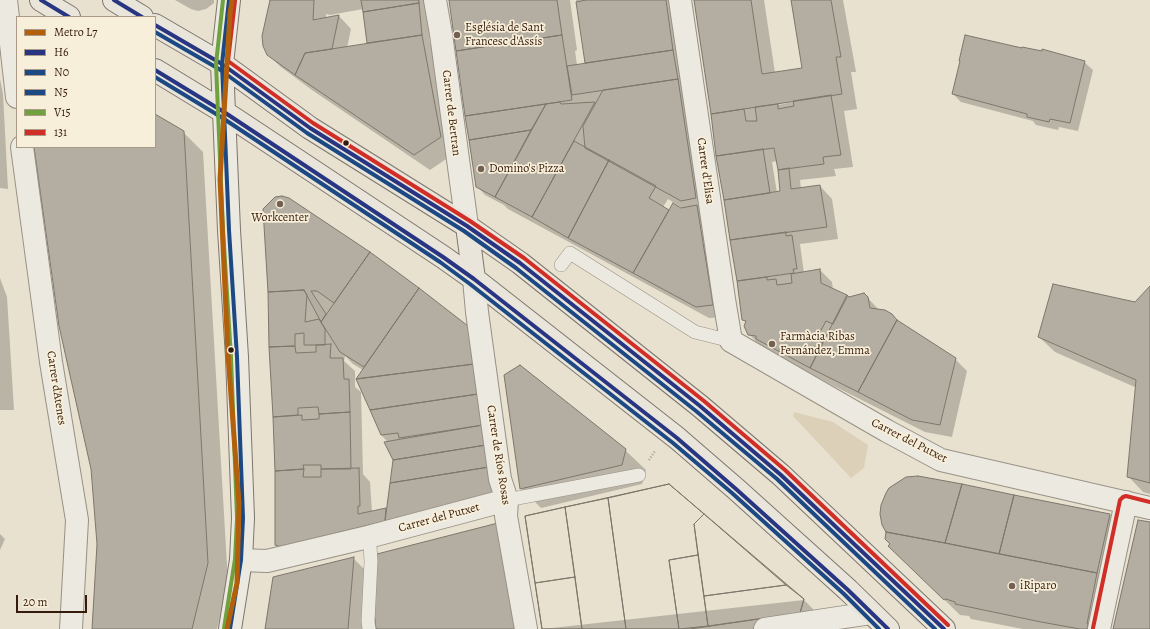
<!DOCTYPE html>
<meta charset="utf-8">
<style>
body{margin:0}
#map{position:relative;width:1150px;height:629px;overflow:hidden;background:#e8e1d0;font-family:Alegreya,serif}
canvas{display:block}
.legend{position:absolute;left:16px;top:16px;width:140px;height:132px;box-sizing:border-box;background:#f7efd9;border:1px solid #aa9a87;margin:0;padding:5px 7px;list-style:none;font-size:12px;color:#361a0b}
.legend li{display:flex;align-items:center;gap:8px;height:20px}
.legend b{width:20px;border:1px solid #aa9a87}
.scale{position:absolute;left:16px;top:595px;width:71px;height:18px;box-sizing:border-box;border:2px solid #361a0b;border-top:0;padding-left:5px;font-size:12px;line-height:14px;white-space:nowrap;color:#361a0b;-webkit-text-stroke:3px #f7efd9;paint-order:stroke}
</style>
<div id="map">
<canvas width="1150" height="629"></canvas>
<ul class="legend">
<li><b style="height:5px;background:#b2600b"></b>Metro L7</li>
<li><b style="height:5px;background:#283583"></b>H6</li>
<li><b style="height:5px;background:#1c4883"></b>N0</li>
<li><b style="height:5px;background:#1c4883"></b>N5</li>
<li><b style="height:5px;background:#70a13f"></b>V15</li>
<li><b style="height:5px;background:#d02e26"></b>131</li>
</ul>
<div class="scale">20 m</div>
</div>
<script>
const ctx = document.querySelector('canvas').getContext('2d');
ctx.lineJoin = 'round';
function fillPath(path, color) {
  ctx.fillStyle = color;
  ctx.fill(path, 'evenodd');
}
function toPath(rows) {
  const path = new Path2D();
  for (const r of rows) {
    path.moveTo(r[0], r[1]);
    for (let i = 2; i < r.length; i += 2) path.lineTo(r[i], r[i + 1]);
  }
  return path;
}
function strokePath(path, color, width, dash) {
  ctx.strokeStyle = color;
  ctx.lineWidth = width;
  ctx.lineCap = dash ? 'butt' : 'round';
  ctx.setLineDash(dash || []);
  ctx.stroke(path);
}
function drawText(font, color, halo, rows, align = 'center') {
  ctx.font = font + ' Alegreya,serif';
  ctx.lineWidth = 3.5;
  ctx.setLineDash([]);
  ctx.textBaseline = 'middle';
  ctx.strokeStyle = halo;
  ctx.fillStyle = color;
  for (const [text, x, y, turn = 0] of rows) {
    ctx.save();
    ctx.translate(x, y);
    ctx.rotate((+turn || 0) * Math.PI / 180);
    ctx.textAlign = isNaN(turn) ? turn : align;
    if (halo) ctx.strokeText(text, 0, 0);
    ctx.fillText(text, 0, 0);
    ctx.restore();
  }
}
fillPath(toPath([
 [794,412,833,422,868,445,864,468,851,478,793,416]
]), '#dcd0b8');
fillPath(toPath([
 [175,0,214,0,214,3,206,9,198,11,191,9],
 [271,0,426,0,430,44,438,51,455,153,430,170,312,90,281,67,268,55],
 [363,9,368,43,370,44,347,48,351,29,339,16,326,19,326,14,330,15],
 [450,0,570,0,577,50,575,51,577,65,587,64,576,0,676,0,724,317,709,318,508,209,504,205,485,195,477,186],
 [668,199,684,209,669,211,663,207],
 [694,0,764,0,775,73,803,69,792,0,843,0,856,72,851,72,857,109,844,111,853,167,834,169,836,176,800,180,801,189,820,186,832,199,838,239,800,244,804,273,820,270,832,282,833,290,849,298,864,294,879,310,955,359,967,371,952,437,925,432,832,385,769,351,765,347,761,347,749,334,746,322,743,319],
 [794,100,794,102,778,105,776,103],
 [777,161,781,192,777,193,772,162],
 [1084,62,1093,70,1078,131,1059,127,1058,130,1036,125,1033,121,961,102,953,94],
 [0,79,3,94,8,189,0,188],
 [155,115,183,132,203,152,228,583,217,629,93,629,98,544,92,468,35,147,155,147],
 [369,253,468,327,501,480,288,557,276,545,276,471,270,347,269,292],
 [345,356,353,364,363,370,381,435,388,442,394,460,387,509,372,512,370,482,363,474,361,392,355,387,355,371,344,361],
 [0,278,7,297,14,410,0,410],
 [1150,287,1150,494,1143,492,1128,476,1137,388,1055,352,1039,337,1135,303],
 [625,450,646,470,642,484,541,508,521,488],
 [1110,515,1122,527,1104,629,1023,629,971,619,969,616,960,615,905,561],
 [0,534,5,539,0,550],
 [353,558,373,578,369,629,266,629],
 [804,600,824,620,821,629,543,629]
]), '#0003');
const building = toPath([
 [270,0,314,0,313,20,339,15,332,49,305,53,295,75,267,55,263,46,262,36,270,0],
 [361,0,419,0,419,3,363,12,361,0],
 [449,0,557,0,562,35,456,51,449,0],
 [586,0,666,0,673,50,585,63,576,2,586,0],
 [694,0,751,0,762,74,802,68,791,0,831,0,841,57,836,57,842,94,711,114,694,0],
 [419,3,422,35,367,43,363,12,419,3],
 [422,35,441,137,414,155,295,75,305,53,422,35],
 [562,35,572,100,465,116,456,51,562,35],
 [965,35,1022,48,1022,47,1042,51,1042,49,1085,61,1070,123,1050,119,1049,122,1027,117,1027,114,952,94,960,61,959,61,965,35],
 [673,50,678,79,572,95,567,66,673,50],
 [678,79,696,198,681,201,585,148,583,126,603,90,678,79],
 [831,95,841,155,823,157,824,164,778,170,774,148,716,156,711,114,744,109,746,121,757,121,755,107,778,104,778,109,794,106,793,101,831,95],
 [560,102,561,104,595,102,532,217,495,197,546,104,560,102],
 [546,104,531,130,469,140,465,116,546,104],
 [155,114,184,131,208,563,192,629,92,629,97,544,91,469,59,326,34,147,155,147,155,114],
 [531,130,495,197,476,187,469,140,531,130],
 [574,141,609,160,568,238,532,217,574,141],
 [763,149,770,193,724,200,716,156,763,149],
 [609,160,656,186,649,198,669,210,633,273,568,238,609,160],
 [789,168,791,189,820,185,827,227,730,240,724,200,780,191,778,170,789,168],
 [282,196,289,198,370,252,334,303,317,291,311,291,326,314,321,322,304,290,268,292,263,209,275,197,282,196],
 [673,203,681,208,697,205,713,305,696,307,633,273,673,203],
 [786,232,786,236,792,235,797,269,793,269,794,273,737,281,730,240,786,232],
 [370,252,419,288,364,367,340,352,321,322,370,252],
 [820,269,821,283,847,295,847,297,833,324,826,321,819,334,821,336,819,341,823,343,810,368,756,339,756,336,748,335,744,326,746,321,742,320,737,281,767,277,767,280,776,279,777,285,792,283,791,274,820,269],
 [1053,284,1135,302,1150,286,1150,483,1127,477,1136,380,1038,337,1053,284],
 [419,288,468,326,474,364,356,379,419,288],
 [304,290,307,295,305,322,319,319,325,329,325,345,304,345,304,333,295,334,295,346,269,347,268,292,304,290],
 [864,293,868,297,870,308,885,310,892,314,897,320,858,392,810,368,847,295,849,297,864,293],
 [897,320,956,358,940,425,912,420,858,392,897,320],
 [331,344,330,358,343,358,344,379,349,379,350,412,319,414,318,407,298,408,298,415,273,417,269,347,295,346,296,353,316,352,316,345,331,344],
 [474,364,478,394,370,410,356,379,474,364],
 [520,365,626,449,622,465,520,489,504,375,520,365],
 [478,394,483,425,399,438,398,433,381,435,370,410,478,394],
 [350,412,351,469,321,469,321,465,303,465,304,469,275,471,273,417,302,415,302,420,319,419,319,414,350,412],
 [483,425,486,445,393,460,384,442,483,425],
 [486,445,489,467,390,483,393,460,486,445],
 [489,467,494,495,385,521,390,483,489,467],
 [359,468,360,506,358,506,358,514,386,508,385,521,281,547,275,545,275,471,304,469,303,477,321,477,321,469,359,468],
 [918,476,962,484,945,543,886,532,882,525,880,514,881,505,886,493,889,488,906,477,918,476],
 [669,484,804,599,800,613,690,629,542,629,525,516,669,484],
 [669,484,704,514,694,524,698,555,669,560,679,629,626,629,608,498,669,484],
 [962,484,1014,495,999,554,945,543,962,484],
 [1014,495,1110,514,1097,573,999,554,1014,495],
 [608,498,626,629,582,629,565,507,608,498],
 [565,507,575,577,535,583,525,516,565,507],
 [704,514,786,585,704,596,694,524,704,514],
 [1138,520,1150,522,1150,629,1113,629,1138,520],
 [498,523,515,629,376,629,373,604,377,554,498,523],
 [886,532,945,543,1097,573,1087,624,1088,624,1087,629,1080,629,1041,622,955,604,955,602,946,599,944,600,888,546,890,544,885,539,886,532],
 [698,555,708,626,679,629,669,560,698,555],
 [354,557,348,629,265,629,273,577,354,557],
 [575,577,582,629,542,629,535,583,575,577],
 [786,585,804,599,800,613,708,626,704,596,786,585]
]);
fillPath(building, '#b4ada1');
strokePath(building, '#7e766b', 1);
const service = toPath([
 [561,265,570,253,695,332,731,341],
 [507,500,639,475],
 [368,537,370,546,371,561,368,621,369,629]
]);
const minor = toPath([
 [6,0,17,97],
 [435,0,441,34,467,226],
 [680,0,724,299,731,341,887,431,941,460,1150,508],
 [22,147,51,362,77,520,71,629],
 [474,279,477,312,500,479,507,500,506,516,526,629],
 [241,560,267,561,368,537,507,500],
 [765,629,871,613],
 [1099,629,1126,502]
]);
const secondary = toPath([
 [222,64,229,0],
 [224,112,229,230,237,357,243,518,241,560,230,629]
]);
const primary = toPath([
 [41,0,69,17],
 [114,0,142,17],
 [155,25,222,64,310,128,467,226,520,263,700,406,781,475,944,629],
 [222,64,224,112],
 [155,70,224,112,443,257,474,279,677,438,736,489,848,590,888,629],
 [467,226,474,279]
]);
strokePath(service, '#989185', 14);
strokePath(minor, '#989185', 24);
strokePath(secondary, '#7e766b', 24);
strokePath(primary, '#7e766b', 24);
strokePath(toPath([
 [649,460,655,451]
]), '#aaa49b', 2.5, [1, 2]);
strokePath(service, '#ece9e0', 13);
strokePath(minor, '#ece9e0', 22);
strokePath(secondary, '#ece9e0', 22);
strokePath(primary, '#e9e5db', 22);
strokePath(toPath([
 [41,0,69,17],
 [114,0,142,17],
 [155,25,222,64,310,128,467,226,520,263,700,406,781,475,944,629],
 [155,70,224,112,443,257,474,279,677,438,736,489,848,590,888,629]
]), '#283583', 4);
strokePath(toPath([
 [155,32,219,69,307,133,464,231,516,268,696,411,777,479,935,629],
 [155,77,221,117,440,262,470,284,673,443,732,493,844,594,879,629]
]), '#1c4883', 4);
strokePath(toPath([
 [229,0,222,64,229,230,237,357,243,518,241,560,230,629]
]), '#1c4883', 4);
strokePath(toPath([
 [223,0,216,64,223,230,231,357,237,518,235,559,224,628]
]), '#70a13f', 4);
strokePath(toPath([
 [235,1,228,61,313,123,470,221,524,258,704,401,785,470,948,625],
 [1093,628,1120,500,1123,497,1126,496,1150,502]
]), '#d02e26', 4);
strokePath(toPath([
 [227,629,237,583,239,504,228,355,220,179,230,14,232,0]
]), '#b2600b', 5);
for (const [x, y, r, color] of [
 [457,35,4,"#746050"],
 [346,143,3.5,"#361a0b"],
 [481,169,4,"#746050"],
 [280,204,4,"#746050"],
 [772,344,4,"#746050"],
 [231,350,3.5,"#361a0b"],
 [1012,586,4,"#746050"]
]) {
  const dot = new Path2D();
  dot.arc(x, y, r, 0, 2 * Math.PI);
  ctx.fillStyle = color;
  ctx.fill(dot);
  strokePath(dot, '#f7efd9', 1.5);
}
drawText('12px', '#361a0b', '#f7efd9', [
 ["Església de Sant",465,28],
 ["Francesc d'Assís",465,42],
 ["Domino's Pizza",489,169],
 ["Workcenter",280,218,"center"],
 ["Farmàcia Ribas",780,337],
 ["Fernández, Emma",780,351],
 ["iRiparo",1020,586]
], 'left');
drawText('12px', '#361a0b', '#f7efd9', [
 ["Carrer de Bertran",451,113,83],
 ["Carrer d'Elisa",705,171,82],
 ["Carrer d'Atenes",56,388,81],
 ["Carrer del Putxet",909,441,27],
 ["Carrer de Ríos Rosas",498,455,81],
 ["Carrer del Putxet",439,518,-15]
]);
</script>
